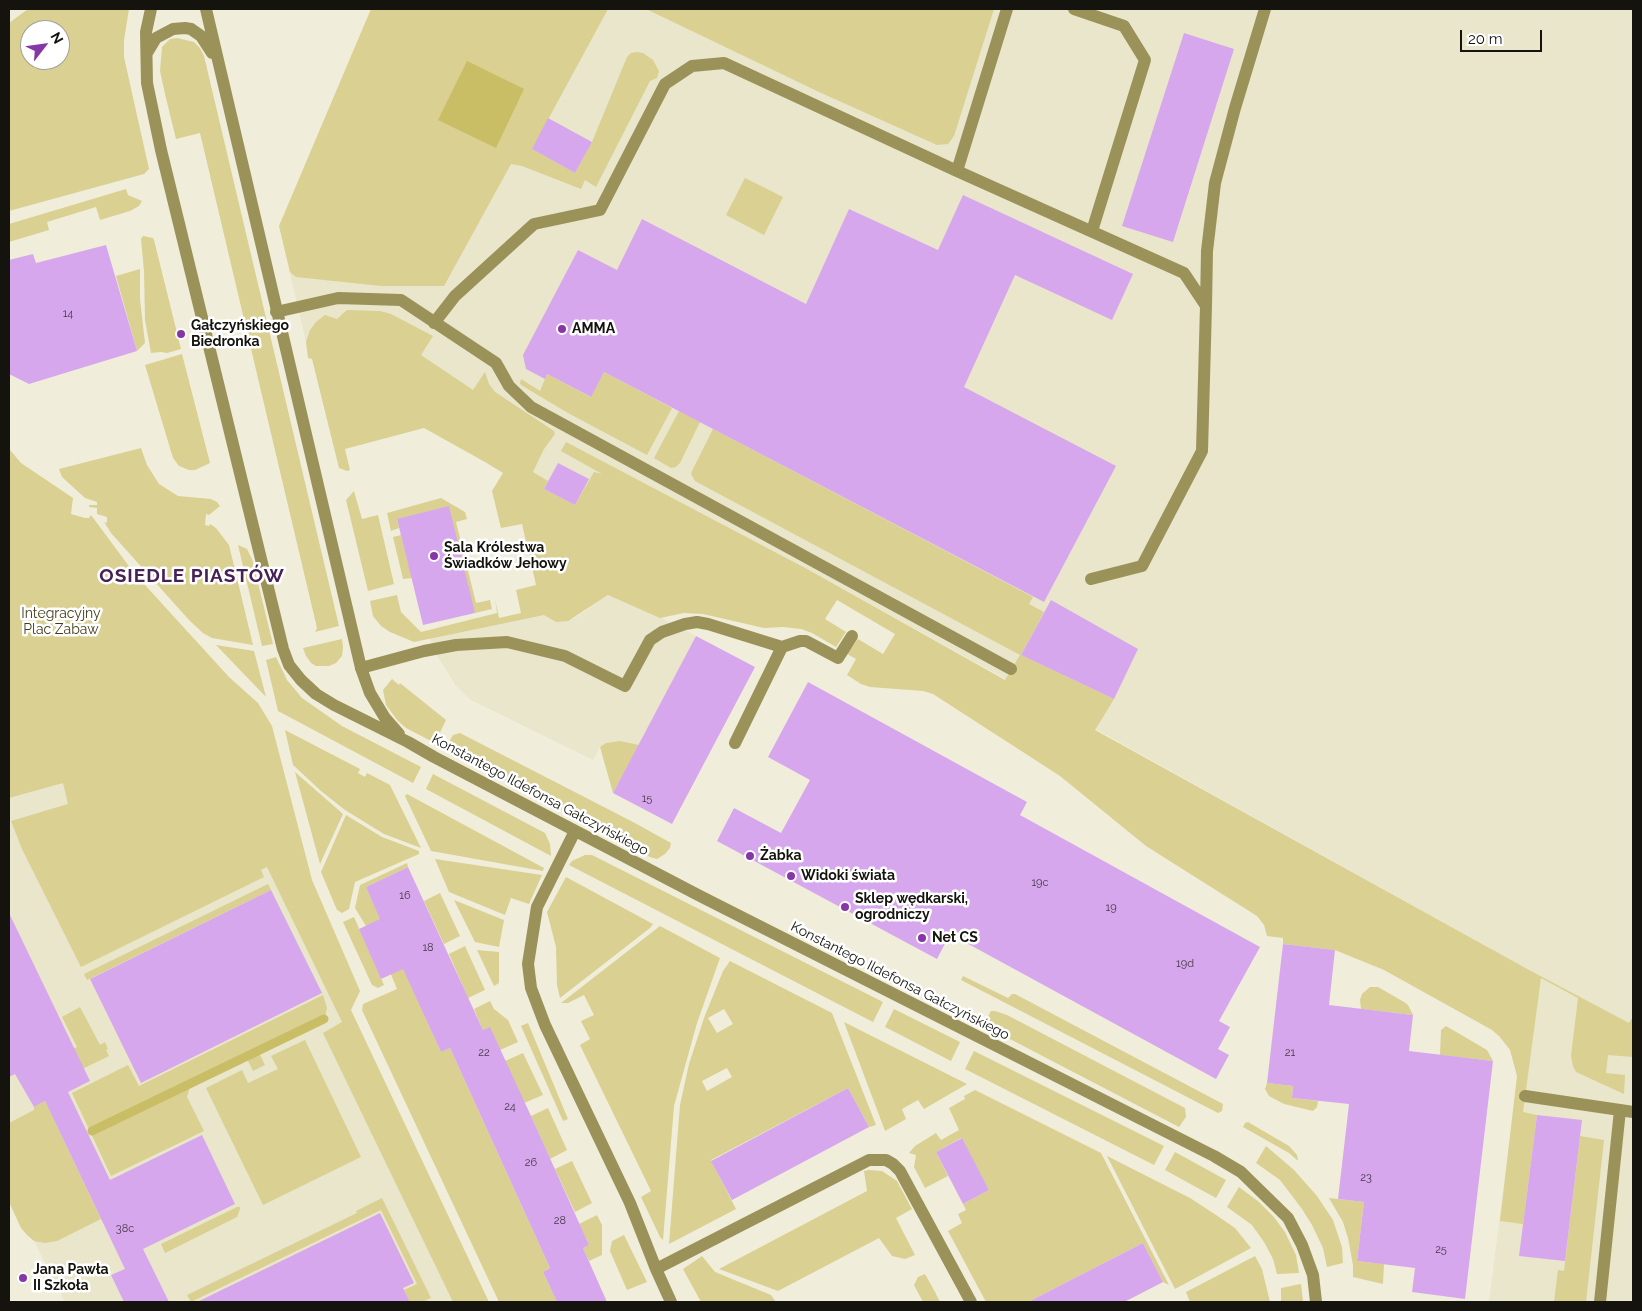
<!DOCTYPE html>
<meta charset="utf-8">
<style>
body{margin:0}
#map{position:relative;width:1642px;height:1311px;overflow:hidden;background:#f0eedb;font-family:Raleway,sans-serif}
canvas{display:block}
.frame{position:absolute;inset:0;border:10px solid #14130d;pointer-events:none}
.north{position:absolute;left:20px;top:20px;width:50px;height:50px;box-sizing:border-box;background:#fff;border:1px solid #a1a19e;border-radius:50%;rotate:60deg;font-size:14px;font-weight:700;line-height:20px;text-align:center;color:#14130d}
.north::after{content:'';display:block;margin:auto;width:18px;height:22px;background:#8636a5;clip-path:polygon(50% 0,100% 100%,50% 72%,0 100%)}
.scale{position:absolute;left:1460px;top:30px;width:82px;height:22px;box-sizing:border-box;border:2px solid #14130d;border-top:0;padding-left:6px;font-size:15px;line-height:18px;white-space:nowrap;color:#14130d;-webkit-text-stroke:4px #fff;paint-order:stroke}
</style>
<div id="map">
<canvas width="1642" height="1311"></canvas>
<div class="frame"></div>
<div class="north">N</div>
<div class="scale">20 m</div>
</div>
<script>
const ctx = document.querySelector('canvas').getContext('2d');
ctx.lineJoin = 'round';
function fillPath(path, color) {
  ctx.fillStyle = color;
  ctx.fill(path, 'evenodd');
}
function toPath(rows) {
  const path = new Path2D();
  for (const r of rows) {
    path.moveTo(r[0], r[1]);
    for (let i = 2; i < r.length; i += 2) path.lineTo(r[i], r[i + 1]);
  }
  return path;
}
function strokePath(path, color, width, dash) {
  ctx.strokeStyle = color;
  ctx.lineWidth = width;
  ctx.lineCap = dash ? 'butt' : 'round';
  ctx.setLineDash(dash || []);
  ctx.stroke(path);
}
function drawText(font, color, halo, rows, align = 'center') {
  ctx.font = font + ' Raleway,sans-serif';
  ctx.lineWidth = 5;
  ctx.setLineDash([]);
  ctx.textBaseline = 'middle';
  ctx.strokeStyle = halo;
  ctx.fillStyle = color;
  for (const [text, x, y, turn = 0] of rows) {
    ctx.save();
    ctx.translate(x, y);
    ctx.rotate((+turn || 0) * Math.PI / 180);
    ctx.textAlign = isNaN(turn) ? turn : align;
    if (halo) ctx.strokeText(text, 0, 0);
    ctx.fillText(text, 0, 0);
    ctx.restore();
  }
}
fillPath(toPath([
 [371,9,1633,9,1633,1302,1489,1302,1531,971,809,570,662,493,578,520,522,493,544,449,312,359,306,342,279,226],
 [9,470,217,743,479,1302,65,1302,9,1192],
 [608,595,660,617,696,636,639,745,620,741,606,743,600,747,593,760,471,700,456,686,433,649,430,638,544,614,556,622,575,618]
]), '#e9e6cb');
fillPath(toPath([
 [28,9,129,9,124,40,124,57,149,169,144,174,9,211,9,23],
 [30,30,60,30,60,60,30,60],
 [371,9,608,9,532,149,575,173,592,142,627,57,631,53,637,52,643,53,653,60,659,71,657,78,650,81,596,187,585,180,581,189,522,166,511,164,444,286,381,286,296,277,290,272,279,226],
 [646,9,994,9,954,136,948,144,937,145,819,92],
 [177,38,194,42,200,48,204,56,339,626,315,632,317,628,200,133,176,139,165,94,160,71,162,47,170,39],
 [745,178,783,197,764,235,726,215],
 [126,189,128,195,142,201,139,206,130,211,100,220,96,207,47,222,49,230,9,242,9,224],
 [143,236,153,238,154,240,181,349,167,353,161,352,151,353,145,320,144,271,141,239],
 [140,269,140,299,145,343,137,351,116,276],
 [347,310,380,311,391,314,433,336,421,355,473,390,485,372,489,384,495,392,554,431,555,434,544,449,533,472,548,481,544,489,575,505,594,472,602,474,561,451,566,442,809,570,1005,680,1020,655,695,481,691,474,692,471,713,429,1033,597,1029,604,1044,612,1021,655,1114,699,1095,730,1531,971,1629,1023,1633,1017,1633,1057,1608,1055,1606,1073,1625,1075,1624,1094,1576,1072,1573,1066,1571,1056,1578,998,1541,978,1523,1112,1537,1115,1523,1224,1500,1221,1517,1076,1510,1050,1499,1036,1492,1030,1384,970,1335,950,1283,944,1283,938,1267,936,1264,925,1257,916,1146,846,1060,776,933,694,923,691,870,687,861,684,847,675,856,659,847,654,858,639,883,654,895,634,837,600,825,619,846,632,836,647,812,633,801,629,783,627,764,628,703,614,684,613,660,618,608,595,568,621,556,622,544,615,414,642,390,632,381,626,373,616,370,601,397,595,401,612,421,632,497,613,495,599,499,618,521,613,516,590,536,585,522,524,501,528,492,491,503,473,485,462,424,428,345,449,350,470,347,471,339,468,312,359,308,358,306,342,310,330,316,322,325,315,337,319],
 [182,354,210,463,195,470,189,470,179,466,173,458,145,365],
 [604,372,672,408,647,455,568,413,521,385,520,383,521,379,540,391,547,374,590,397],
 [679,411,700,422,680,463,676,467,671,468,654,458],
 [141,448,147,465,159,484,178,496,211,499,217,502,220,506,209,515,206,514,205,525,209,526,210,524,216,528,229,545,253,645,212,638,203,633,189,620,111,533,104,522,107,523,107,517,97,514,97,508,89,507,89,505,97,505,97,502,85,498,62,477,59,469],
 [10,450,21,463,73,498,71,514,85,518,89,518,91,515,134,573,229,677,258,703,272,726,312,880,360,991,351,1010,489,1302,453,1302,323,1033,342,1022,267,867,261,870,264,877,81,967,22,849,11,821,68,804,63,783,9,798],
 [354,491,362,519,378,515,394,584,368,591,346,500],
 [441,498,465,512,467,519,456,522,476,603,490,600,492,609,475,613,397,519,399,528,391,531,387,513],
 [401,535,412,578,403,579,393,537],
 [238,545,247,549,252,559,273,644,262,646],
 [342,639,343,647,342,656,336,663,329,666,316,666,311,663,306,656,303,648],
 [216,645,254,651,266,697],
 [276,657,287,680,302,698,342,726,421,767,413,783,278,711,266,660],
 [392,679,399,685,400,683,446,720,435,743,406,728,398,721,386,705,383,690],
 [285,730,360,769,358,773,365,777,367,773,390,785,421,848,384,834,345,810,321,791,293,765],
 [460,733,633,822,671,843,670,848,665,854,657,859,650,857,445,749,453,735],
 [620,741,639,745,613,793,600,747,606,743],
 [295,772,343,814,320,864],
 [433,774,545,833,550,844,551,856,426,789],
 [407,794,544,868,543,871,431,851,405,796],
 [346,815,382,837,419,851,419,854,355,882,349,909,342,913,337,910,321,872],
 [585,855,592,855,883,1002,873,1022,569,865,572,861],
 [435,859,542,875,529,904,511,898,505,915,449,892],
 [407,863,408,867,366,887,384,926,366,926,355,908,360,885],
 [566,877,653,924,650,928,560,998,557,985,556,947,547,912],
 [268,884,271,890,87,980,84,974],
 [440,893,460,936,444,944,424,901],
 [454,900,504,920,499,947,475,942],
 [354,917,384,985,378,988,372,985,343,922],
 [660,926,720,958,697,1023,674,1106,663,1240,660,1237,641,1197,651,1191,580,1045,590,1039,581,1021,594,1015,584,995,568,1003,561,1003],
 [465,946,485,990,468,998,449,954],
 [477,950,499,952,499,983,494,986],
 [400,961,441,1052,450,1048,550,1268,543,1272,557,1302,499,1302,362,1010,363,1004,397,989,388,967],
 [730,961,832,1013,876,1125,869,1127,848,1088,711,1160,736,1209,669,1244,680,1105,689,1064,704,1018,723,971],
 [724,1009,733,1024,717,1033,708,1018],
 [727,1068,732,1077,707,1091,702,1081],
 [963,976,1008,998,1012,994,1015,994,1223,1104,1222,1111,1218,1113,961,980],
 [1370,987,1378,987,1404,1002,1408,1005,1413,1015,1361,1009,1360,1000,1362,994],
 [323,995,327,1008,325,1017,258,1051,265,1065,253,1071,246,1057,191,1083,187,1097,204,1131,111,1176,72,1093,128,1065,139,1086],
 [490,1001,494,1009,508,1020,518,1042,500,1050,483,1030,474,1009],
 [80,1007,100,1045,105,1042,108,1049,106,1050,109,1056,62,1079,53,1060,77,1047,62,1017],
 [894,1009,960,1042,951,1061,885,1027],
 [991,1011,995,1011,1007,1015,1185,1108,1186,1117,1179,1127,983,1025],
 [844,1022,967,1084,924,1109,918,1100,902,1109,906,1119,885,1131],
 [528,1023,568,1119,563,1121,521,1026],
 [1446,1026,1487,1050,1493,1061,1440,1055,1441,1030],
 [305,1040,361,1157,263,1205,206,1088,242,1070,248,1083,278,1069,271,1056],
 [974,1051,1164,1146,1154,1165,965,1069],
 [523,1053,543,1095,524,1103,505,1061],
 [1267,1083,1293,1086,1292,1098,1318,1101,1317,1107,1313,1111,1284,1104,1269,1096,1265,1089],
 [975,1090,1101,1153,1169,1285,1163,1282,1143,1243,1028,1302,986,1302,948,1231,962,1223,958,1214,966,1210,963,1204,989,1190,961,1138,936,1152,948,1176,925,1188,914,1167,916,1155,909,1153,915,1146,936,1133,941,1140,959,1130,949,1108,965,1099,964,1096],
 [45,1101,101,1219,57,1241,45,1243,34,1241,27,1235,21,1228,9,1202,9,1123,34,1110,34,1107],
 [548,1108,567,1150,550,1159,531,1116],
 [1248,1122,1289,1146,1297,1155,1298,1160,1297,1160,1289,1153,1243,1127,1245,1123],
 [1580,1136,1604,1140,1586,1302,1554,1302,1558,1270,1564,1271],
 [1266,1146,1294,1170,1317,1196,1333,1220,1342,1247,1343,1263,1327,1267,1323,1248,1312,1225,1302,1209,1280,1180,1256,1163],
 [1175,1152,1226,1180,1216,1198,1165,1170],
 [1107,1156,1190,1198,1213,1213,1235,1228,1251,1248,1175,1289],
 [572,1161,592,1203,575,1212,555,1169],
 [869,1170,882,1171,897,1181,912,1209,896,1218,915,1255,905,1259,892,1256,879,1238,778,1291,719,1269,867,1191,864,1171],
 [1239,1187,1259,1202,1273,1216,1285,1232,1296,1255,1299,1273,1277,1274,1273,1259,1264,1242,1252,1225,1227,1207],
 [382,1198,431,1298,422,1302,410,1302,404,1290,417,1284,381,1210,191,1302,187,1295,357,1213,356,1211],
 [1329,1198,1364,1202,1357,1261,1384,1264,1383,1284,1353,1277,1353,1265,1348,1238,1343,1222],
 [237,1207,240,1207,240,1209,237,1217,165,1253,161,1244],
 [597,1215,602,1225,602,1255,589,1261,583,1248,589,1245,579,1224],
 [624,1235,647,1282,627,1290,610,1251,612,1241],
 [702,1256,715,1272,771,1295,776,1302,733,1302,732,1301,729,1302,701,1302,683,1269],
 [1255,1256,1262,1269,1270,1302,1190,1302,1186,1292],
 [925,1274,935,1292,940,1302,923,1302,914,1285,918,1277],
 [1301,1284,1303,1302,1281,1302,1281,1288]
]), '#d9d092');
fillPath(toPath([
 [467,61,524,89,496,148,438,120]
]), '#c9bd65');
strokePath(toPath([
 [92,1131,324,1019]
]), '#c9bd65', 9);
fillPath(toPath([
 [1184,33,1234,49,1173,242,1122,226],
 [548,118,592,142,575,173,532,149],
 [963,195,1133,274,1112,320,1015,275,964,387,1116,466,1044,602,604,372,591,397,547,374,545,379,526,369,523,355,578,250,617,270,642,219,806,304,849,209,938,250],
 [106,245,137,351,29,384,9,374,9,260,33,254,36,263],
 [558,463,589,479,575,505,544,489],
 [449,506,475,613,423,625,397,519],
 [1051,600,1138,649,1114,699,1021,655],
 [696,636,755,667,672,824,613,793],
 [808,682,1027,802,1020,815,1260,947,1219,1021,1230,1027,1218,1049,1229,1055,1216,1079,950,934,937,959,717,841,734,808,781,833,810,780,768,757],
 [408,867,483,1030,490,1027,531,1116,589,1245,583,1248,607,1302,557,1302,543,1272,550,1268,450,1048,441,1052,403,969,381,979,359,929,380,919,366,887],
 [271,890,322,993,141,1083,90,979],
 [9,913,90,1081,68,1092,110,1180,202,1135,235,1204,143,1249,169,1302,124,1302,111,1275,125,1269,45,1101,34,1107,15,1074,9,1077],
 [1283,944,1335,950,1329,1005,1413,1015,1409,1051,1493,1061,1465,1299,1412,1292,1415,1268,1357,1261,1364,1202,1338,1199,1349,1104,1292,1098,1293,1086,1267,1083],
 [848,1088,869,1127,732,1200,711,1161],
 [1537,1115,1582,1120,1565,1261,1519,1256],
 [962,1138,989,1190,963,1204,936,1152],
 [380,1213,414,1283,403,1288,410,1302,197,1302],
 [1143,1243,1163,1282,1136,1296,1124,1302,1028,1302]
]), '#d7a7ed');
strokePath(toPath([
 [1007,9,957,171,1184,273,1206,306,1202,451,1142,566,1091,579],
 [1074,9,1124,26,1145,60,1092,231],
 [1206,306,1207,251,1215,183,1235,108,1265,9],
 [276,312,338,298,401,300,496,363,509,386,531,407,1011,669],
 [434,323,455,296,534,224,600,210,665,84,692,66,724,63,957,171],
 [782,647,800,641,806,641,838,658,852,636],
 [361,668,424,651,456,645,507,642,565,656,625,686,650,640,662,632,685,624,697,622,708,624,782,647,735,743],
 [575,831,537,907,528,964,531,988,545,1025,630,1203,656,1269,671,1302],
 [1525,1096,1620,1110,1600,1302],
 [1620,1110,1633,1112],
 [656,1269,869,1160,886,1160,893,1164,900,1171,971,1302]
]), '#9b925a', 12);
strokePath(toPath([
 [151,9,146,32,147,83,161,150,283,649,289,665,301,680,316,694,334,705,408,742,434,757,700,896,1214,1156,1241,1172,1288,1218,1302,1245,1313,1275,1316,1302],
 [206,9,361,668,370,693,385,718,399,734],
 [147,53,156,38,173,29,185,28,191,29,201,36,212,53]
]), '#9b925a', 12);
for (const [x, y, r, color] of [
 [562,329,5,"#8636a5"],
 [181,334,5,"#8636a5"],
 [434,556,5,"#8636a5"],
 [750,856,5,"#8636a5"],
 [791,876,5,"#8636a5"],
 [845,907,5,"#8636a5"],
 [922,938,5,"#8636a5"],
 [23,1278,5,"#8636a5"]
]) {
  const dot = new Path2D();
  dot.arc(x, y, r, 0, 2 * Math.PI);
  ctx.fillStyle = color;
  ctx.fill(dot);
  strokePath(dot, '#fff', 2);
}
drawText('11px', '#453845', null, [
 ["14",68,314],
 ["15",647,799],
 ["19c",1040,883],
 ["16",405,896],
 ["19",1111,908],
 ["18",428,948],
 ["19d",1185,964],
 ["22",484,1053],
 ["21",1290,1053],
 ["24",510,1107],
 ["26",531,1163],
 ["23",1366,1178],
 ["28",560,1221],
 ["38c",125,1229],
 ["25",1441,1250]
]);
drawText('bold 14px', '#14130d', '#fff', [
 ["Gałczyńskiego",191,326],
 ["Biedronka",191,342],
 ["AMMA",572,329],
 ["Sala Królestwa",444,548],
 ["Świadków Jehowy",444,564],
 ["Żabka",760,856],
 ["Widoki świata",801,876],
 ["Sklep wędkarski,",855,899],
 ["ogrodniczy",855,915],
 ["Net CS",932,938],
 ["Jana Pawła",33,1270],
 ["II Szkoła",33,1286]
], 'left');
drawText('14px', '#433d18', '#fff', [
 ["Integracyjny",61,614],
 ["Plac Zabaw",61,630]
]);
drawText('14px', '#14130d', '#fff', [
 ["Konstantego Ildefonsa Gałczyńskiego",540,795,28],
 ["Konstantego Ildefonsa Gałczyńskiego",900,981,27]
]);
ctx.letterSpacing = '1px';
drawText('bold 19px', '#472056', '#fff', [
 ["OSIEDLE PIASTÓW",192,576]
]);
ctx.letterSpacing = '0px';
</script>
